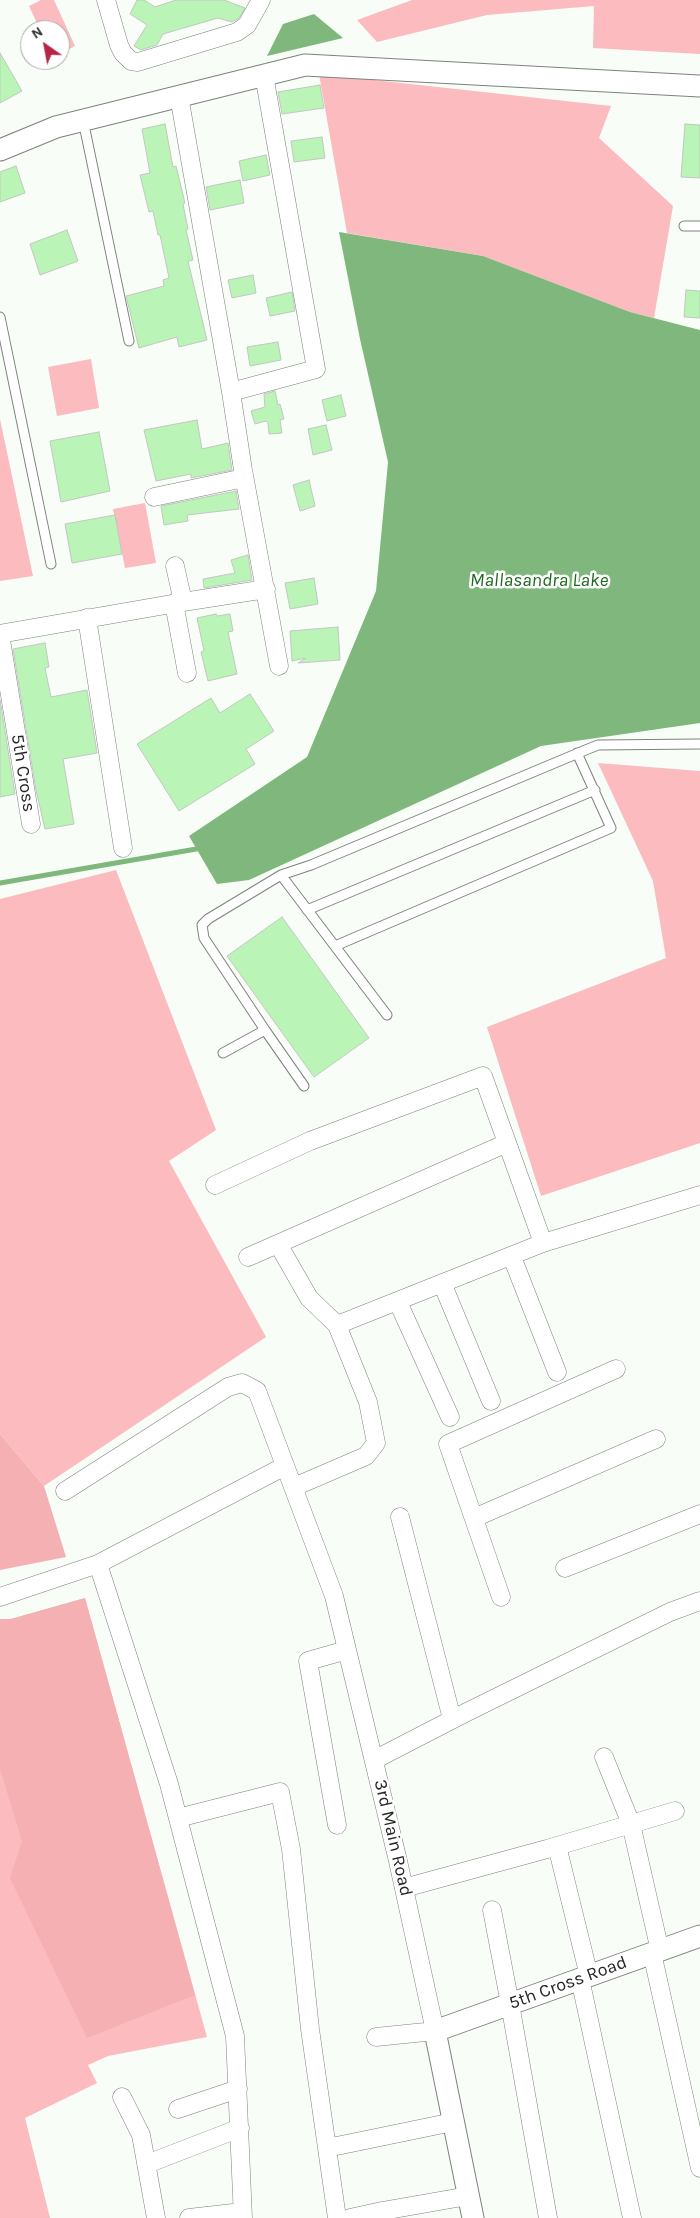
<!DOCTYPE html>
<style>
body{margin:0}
#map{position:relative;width:700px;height:2218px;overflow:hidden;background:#f8fdf8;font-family:Karla,sans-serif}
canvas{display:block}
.north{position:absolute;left:20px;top:20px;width:50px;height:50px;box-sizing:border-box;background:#fff;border:1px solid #a7a8a7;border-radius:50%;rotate:327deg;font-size:14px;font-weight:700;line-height:20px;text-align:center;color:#242624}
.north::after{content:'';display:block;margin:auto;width:18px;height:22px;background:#b72546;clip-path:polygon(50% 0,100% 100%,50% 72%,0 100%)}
</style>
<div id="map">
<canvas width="700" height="2218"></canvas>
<div class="north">N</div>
</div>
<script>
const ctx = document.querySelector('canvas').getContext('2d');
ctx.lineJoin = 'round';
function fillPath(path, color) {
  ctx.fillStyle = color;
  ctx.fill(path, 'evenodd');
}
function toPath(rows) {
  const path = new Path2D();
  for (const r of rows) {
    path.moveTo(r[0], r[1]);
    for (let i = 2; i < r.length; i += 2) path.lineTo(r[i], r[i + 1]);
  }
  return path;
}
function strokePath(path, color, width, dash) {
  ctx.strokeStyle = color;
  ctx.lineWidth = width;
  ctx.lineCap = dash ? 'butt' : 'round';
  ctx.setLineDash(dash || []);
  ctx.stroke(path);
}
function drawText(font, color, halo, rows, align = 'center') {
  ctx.font = font + ' Karla,sans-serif';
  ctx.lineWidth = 5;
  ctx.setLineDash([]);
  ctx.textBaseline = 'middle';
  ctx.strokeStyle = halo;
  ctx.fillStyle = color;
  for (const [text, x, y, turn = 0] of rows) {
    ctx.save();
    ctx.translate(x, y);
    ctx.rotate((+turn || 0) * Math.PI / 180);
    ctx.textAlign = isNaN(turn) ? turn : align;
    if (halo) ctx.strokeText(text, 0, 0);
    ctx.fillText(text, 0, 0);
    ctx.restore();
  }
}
fillPath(toPath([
 [41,0,54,0,75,46,60,54,60,30,40,30,29,6],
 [412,0,700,0,700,54,593,48,594,6,487,15,377,42,357,20],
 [319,74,611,106,599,138,673,206,654,318,630,312,483,256,347,233],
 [91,359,99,408,57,416,48,367],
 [0,419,33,576,0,581],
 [145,503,156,563,125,568,113,509],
 [598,763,700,771,700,1143,541,1196,487,1027,666,958,653,881],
 [116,870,216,1130,169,1161,266,1337,44,1486,0,1434,0,899],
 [85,1598,207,2037,108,2056,88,2065,97,2083,25,2118,50,2218,0,2218,0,1619,11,1619]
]), '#fbbbbf');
fillPath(toPath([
 [0,1434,44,1486,66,1557,0,1570],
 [85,1598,195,1995,87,2038,10,1878,22,1841,0,1769,0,1619,11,1619]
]), '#f5b0b4');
fillPath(toPath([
 [314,14,343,38,267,56,283,24],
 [339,232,483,256,630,312,700,330,700,723,541,746,249,880,217,884,189,836,307,757,376,591,388,462,360,339]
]), '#80b77c');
strokePath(toPath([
 [0,883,202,848]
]), '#80b77c', 5);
const building = toPath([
 [137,0,144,0,155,7,176,0,224,0,245,8,239,18,232,22,218,18,163,34,157,45,141,50,134,46,147,25,130,14,137,0],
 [0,53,22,91,0,103,0,53],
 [320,85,324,108,282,114,278,92,320,85],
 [165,124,173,167,176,166,185,203,183,204,188,229,186,230,193,260,188,261,207,340,179,347,177,337,139,348,126,296,164,286,163,280,169,278,160,235,158,235,153,211,149,212,140,175,150,173,142,129,165,124],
 [685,124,700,125,700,178,681,177,685,124],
 [322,137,325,158,294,162,291,141,322,137],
 [266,155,270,175,243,181,239,161,266,155],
 [16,166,25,193,0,202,0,172,16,166],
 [240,180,244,203,210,210,206,187,240,180],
 [67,230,78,261,40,275,30,244,67,230],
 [253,275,256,293,232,298,228,280,253,275],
 [686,290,700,291,700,318,684,317,686,290],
 [292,292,295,311,270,316,266,298,292,292],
 [278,342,281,360,250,366,247,347,278,342],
 [275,391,278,405,280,404,284,419,280,420,282,433,269,434,268,423,266,421,255,424,251,411,265,407,264,394,275,391],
 [341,395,346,416,327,421,322,400,341,395],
 [197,420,202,449,228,443,232,470,191,478,191,474,156,481,144,430,197,420],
 [326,425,332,450,313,455,308,429,326,425],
 [99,432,110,491,61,502,50,441,99,432],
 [309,480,315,506,300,511,293,485,309,480],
 [236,491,239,509,187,515,188,521,164,525,161,506,236,491],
 [115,515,122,554,72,563,65,524,115,515],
 [248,555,252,580,204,588,203,579,235,573,231,560,248,555],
 [314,578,318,604,290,609,285,583,314,578],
 [216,614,217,616,230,614,233,631,228,632,237,674,208,681,201,652,204,651,197,618,216,614],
 [338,627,340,660,298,663,306,658,292,661,290,631,338,627],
 [45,643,49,667,45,668,51,697,87,690,97,753,63,759,74,824,45,829,36,790,13,649,45,643],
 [250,694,274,731,246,749,255,764,179,811,137,744,211,698,220,713,250,694],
 [0,700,15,794,0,797,0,700],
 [282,917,369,1038,314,1077,227,956,282,917]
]);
fillPath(building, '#baf4b6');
strokePath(building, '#c2c7c2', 1);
const service = toPath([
 [83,120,129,341],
 [684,226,700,226],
 [0,317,51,564],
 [281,875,387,1015],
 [307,910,595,790],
 [335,946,611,828,577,753],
 [265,1030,304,1086],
 [223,1053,265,1030,204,938,202,925,208,919,281,875,311,865,588,749,598,745,700,744]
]);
const minor = toPath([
 [106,0,119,45,123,53,131,61,138,62,237,32,247,25,261,0],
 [179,96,231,392,316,369,264,75],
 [231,392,243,470,279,666],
 [154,497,244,478],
 [183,602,266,589],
 [174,603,187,673],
 [87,618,123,848],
 [0,634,183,602,175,566],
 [0,634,31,824],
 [215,1185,310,1141,483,1076,543,1243],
 [278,1244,309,1298,337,1325,368,1402,376,1443,366,1456,294,1487],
 [248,1257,507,1143],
 [512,1257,557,1372],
 [442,1283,491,1401],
 [398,1302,450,1417],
 [337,1325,543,1243,700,1195],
 [65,1491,228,1387,242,1383,257,1391,334,1596,398,1861,435,2031,376,2037],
 [400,1517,452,1719],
 [474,1518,656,1439],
 [98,1564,169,1784,235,2036,243,2218],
 [565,1568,700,1514],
 [0,1597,98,1564,285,1466],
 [501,1597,448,1444,616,1369],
 [604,1757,631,1824,660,1951],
 [374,1760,465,1713,670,1612,700,1601],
 [178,1818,280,1792,291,1849,310,2029,337,2218],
 [337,1825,308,1661,347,1650],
 [557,1846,589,1976],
 [404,1888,547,1849,675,1811],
 [492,1910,510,2004,548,2218],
 [652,1953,700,2168],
 [580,1979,632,2218],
 [122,2097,141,2135,156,2218],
 [178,2109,238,2089],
 [327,2148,453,2122],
 [147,2164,240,2128],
 [382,2211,468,2196],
 [189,2218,242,2212],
 [350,2218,382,2211,384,2218]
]);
const tertiary = toPath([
 [0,150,56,127,305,65,700,86],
 [473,2218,435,2031,700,1936]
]);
strokePath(service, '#7d827d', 11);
strokePath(minor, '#7d827d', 19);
strokePath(tertiary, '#7d827d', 23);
strokePath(service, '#fff', 9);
strokePath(minor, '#fff', 18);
strokePath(tertiary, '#fff', 21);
drawText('18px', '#242624', '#fff', [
 ["5th Cross",23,773,81],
 ["3rd Main Road",393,1838,77],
 ["5th Cross Road",568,1983,-20]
]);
drawText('italic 19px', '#1e691d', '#fff', [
 ["Mallasandra Lake",539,581]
]);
</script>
